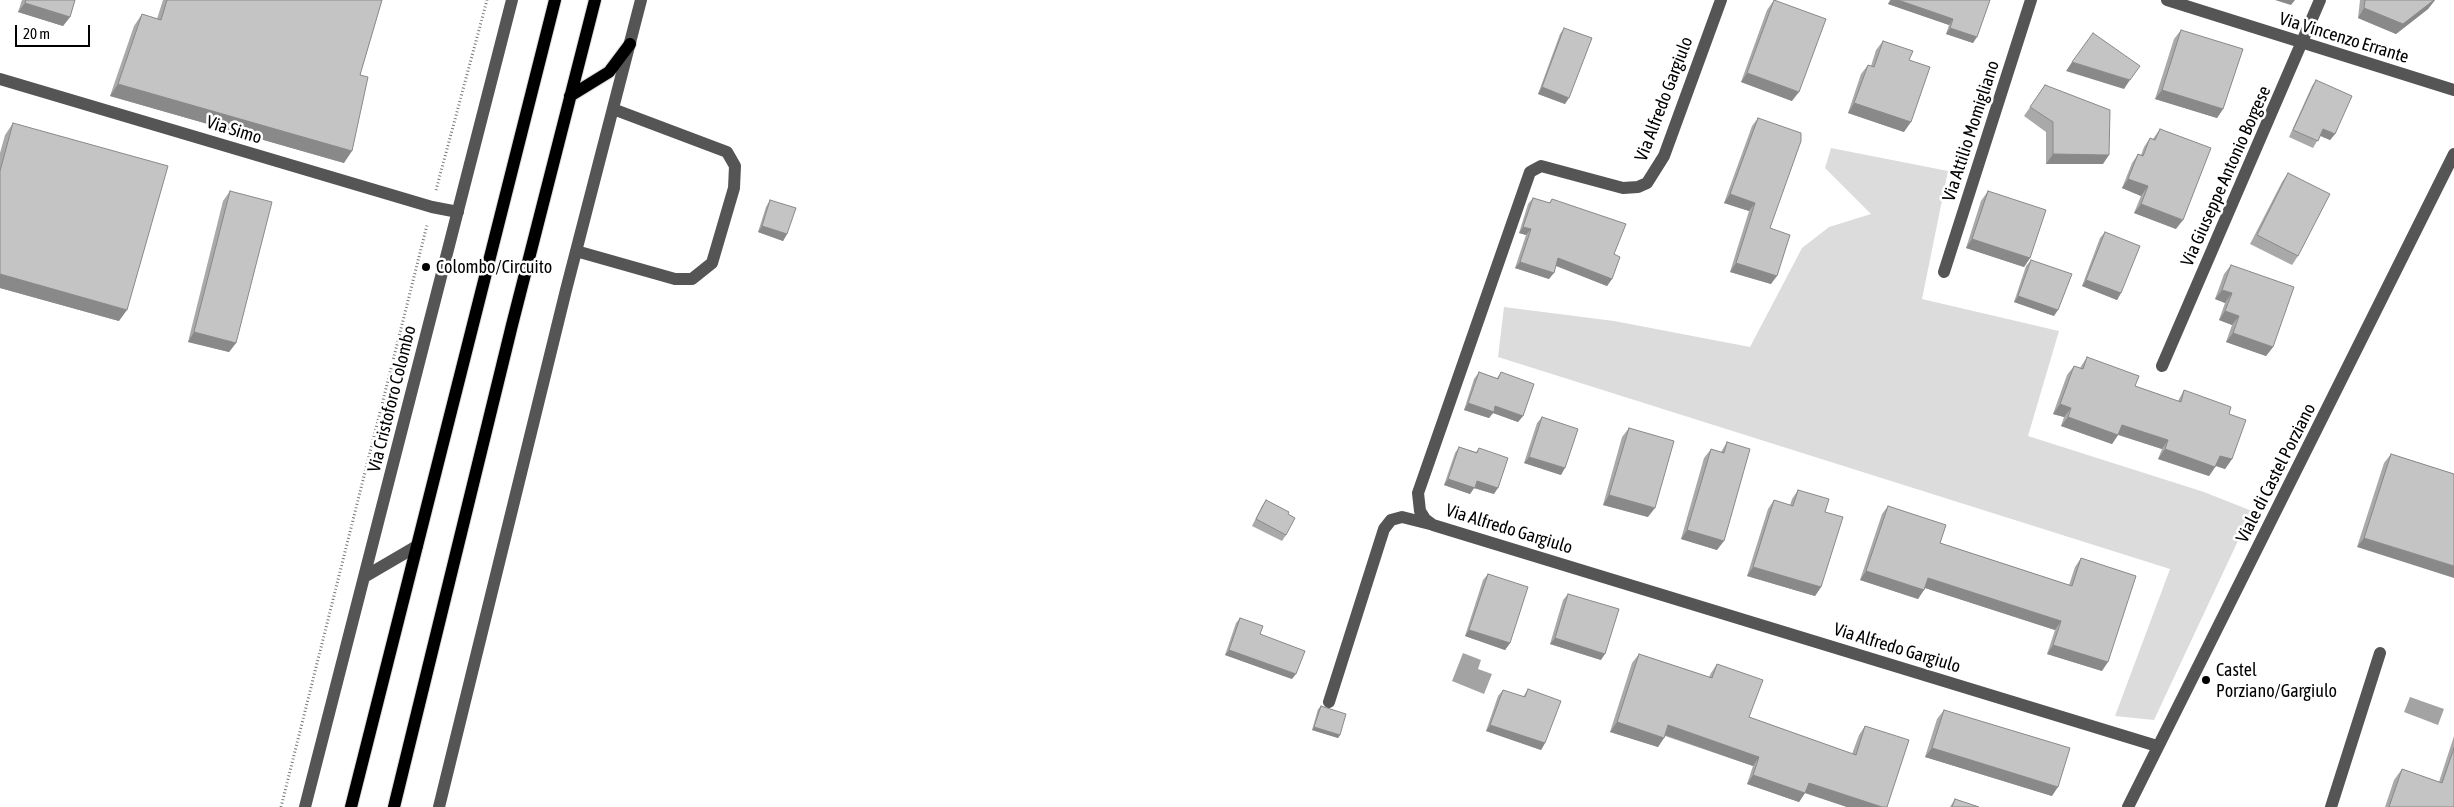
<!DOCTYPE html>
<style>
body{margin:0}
#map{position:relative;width:2454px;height:807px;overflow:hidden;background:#fff;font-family:"Asap Condensed",sans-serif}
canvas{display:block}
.scale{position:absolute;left:15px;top:25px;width:75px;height:22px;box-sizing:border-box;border:2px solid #000;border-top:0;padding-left:6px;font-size:15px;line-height:18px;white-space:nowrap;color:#000;-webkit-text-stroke:4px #fff;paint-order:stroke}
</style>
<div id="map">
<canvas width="2454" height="807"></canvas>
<div class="scale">20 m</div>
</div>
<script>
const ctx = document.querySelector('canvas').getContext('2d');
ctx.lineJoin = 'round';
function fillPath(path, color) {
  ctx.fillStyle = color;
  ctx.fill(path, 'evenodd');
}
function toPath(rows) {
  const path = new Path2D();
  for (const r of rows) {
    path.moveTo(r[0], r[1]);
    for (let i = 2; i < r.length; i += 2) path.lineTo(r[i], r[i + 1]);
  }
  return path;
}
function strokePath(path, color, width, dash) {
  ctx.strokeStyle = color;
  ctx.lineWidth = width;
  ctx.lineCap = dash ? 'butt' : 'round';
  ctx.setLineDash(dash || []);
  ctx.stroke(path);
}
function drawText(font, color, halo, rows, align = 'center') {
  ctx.font = font + ' "Asap Condensed",sans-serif';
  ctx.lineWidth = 5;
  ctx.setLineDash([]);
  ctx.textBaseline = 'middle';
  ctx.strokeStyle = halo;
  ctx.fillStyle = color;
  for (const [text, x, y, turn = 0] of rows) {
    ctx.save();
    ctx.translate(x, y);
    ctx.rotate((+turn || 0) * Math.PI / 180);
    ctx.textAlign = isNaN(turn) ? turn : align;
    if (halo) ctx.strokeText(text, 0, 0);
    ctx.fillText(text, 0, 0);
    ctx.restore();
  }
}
fillPath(toPath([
 [1831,148,1948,171,1922,299,2059,331,2028,436,2204,492,2252,511,2154,720,2115,716,2170,569,1498,357,1504,307,1614,321,1750,347,1802,248,1829,227,1871,214,1825,168]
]), '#dcdcdc');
fillPath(toPath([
 [1463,653,1481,660,1478,669,1492,674,1484,694,1452,681],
 [2410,697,2444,709,2438,725,2404,712]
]), '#a3a3a3');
const major = toPath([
 [570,96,609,72,630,44],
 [351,807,555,0],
 [394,807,512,325,595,0]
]);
strokePath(major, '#dbdbdb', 14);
strokePath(toPath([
 [436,190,487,0],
 [281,807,427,225]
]), '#777', 3, [1, 2.5]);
strokePath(toPath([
 [1721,0,1664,156,1647,183,1638,187,1623,188,1541,166,1530,172,1418,493,1420,511,1425,519,1433,525,2157,746],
 [2167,0,2454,90],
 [0,79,432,207,458,212],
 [576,251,675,279,692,279,712,263,734,188,735,166,727,152,613,109],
 [1944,272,2031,0],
 [2162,366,2320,0],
 [364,577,417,546],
 [1329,702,1384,529,1391,520,1402,517,1430,524],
 [305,807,512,0],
 [439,807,566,290,641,0],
 [2128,807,2454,154],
 [2331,807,2380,653]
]), '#555', 12);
strokePath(major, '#000', 12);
fillPath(toPath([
 [22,0,75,0,70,17,63,26,18,12],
 [163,0,382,0,360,75,344,163,110,96,134,26,142,14,157,19],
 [1774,0,1792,101,1741,82,1767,10],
 [1890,0,1990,0,1973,43,1946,34,1949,25,1888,4],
 [2360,0,2435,0,2428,9,2396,34,2358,18],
 [1564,28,1565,104,1538,94,1560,34],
 [2181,30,2223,109,2217,118,2155,99,2174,39],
 [1883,41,1909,60,1904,132,1848,113,1861,74,1868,65,1871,66,1876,50],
 [2316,80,2335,134,2330,140,2320,136,2313,148,2289,137,2312,86],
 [2045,85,2103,164,2046,164,2046,132,2024,116],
 [1758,118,1770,228,1771,284,1730,272,1749,211,1724,203,1752,126],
 [13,123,119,321,0,288,0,153,5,135],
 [2160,129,2176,229,2134,213,2141,196,2122,188,2132,163,2138,154,2141,155,2144,147,2150,138,2153,139],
 [2288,173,2298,256,2292,265,2250,244,2282,182],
 [230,191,236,343,229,352,188,342,223,201],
 [1988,191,2030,258,2024,267,1966,248,1981,201],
 [1533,198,1549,203,1552,199,1614,254,1612,279,1607,286,1556,266,1549,279,1515,268,1526,235,1519,233,1528,204],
 [770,200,787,234,783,241,758,232,766,207],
 [2105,232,2121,293,2117,300,2082,286,2100,238],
 [2031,260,2054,316,2014,302,2026,266],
 [2231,265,2273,347,2266,356,2226,342,2232,325,2219,320,2225,303,2215,299,2224,274],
 [2087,357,2135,386,2178,401,2184,390,2229,414,2232,459,2225,469,2216,466,2209,476,2158,459,2162,449,2118,435,2112,444,2061,426,2064,417,2053,414,2067,375,2074,366,2080,368],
 [1479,372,1497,378,1501,372,1523,416,1518,422,1493,413,1489,418,1464,410,1474,379],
 [1542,417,1561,475,1524,463,1537,423],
 [1629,428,1648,517,1603,505,1622,437],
 [1727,442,1717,550,1681,539,1704,458,1711,449,1721,452],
 [1459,447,1476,452,1479,448,1494,494,1474,488,1470,494,1444,485,1455,453],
 [2391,454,2454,474,2357,547,2384,463],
 [1798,490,1825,512,1821,587,1815,596,1747,576,1768,509,1774,500,1790,505,1792,499],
 [1266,500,1288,514,1286,535,1282,541,1252,526,1262,506],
 [1888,506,1940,543,2069,585,2075,567,2081,558,2102,671,2047,654,2055,630,1925,588,1918,599,1860,580,1882,514],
 [1488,574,1510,643,1505,650,1465,636,1483,580],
 [1568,594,1601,660,1550,644,1563,600],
 [1240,618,1260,634,1292,679,1225,655,1236,623],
 [1639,654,1709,677,1711,673,1717,664,1749,717,1852,754,1859,735,1865,726,1887,807,1847,807,1805,793,1799,802,1747,784,1753,766,1665,736,1658,747,1610,732,1632,663],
 [1528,689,1545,743,1541,750,1486,731,1498,696,1503,690,1523,697],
 [1321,706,1340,735,1338,738,1312,730,1318,709],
 [1944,710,2052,796,1925,757,1937,719],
 [2454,736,2454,807,2385,807,2394,780,2402,769,2439,782],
 [1955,799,1979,807,1950,807]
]), '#a9a9a9');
fillPath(toPath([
 [1891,0,1898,0,1953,19,1949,25,1888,4],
 [2275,0,2295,0,2291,5],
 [2435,0,2428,9,2396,34,2358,18,2364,8],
 [25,3,70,17,63,26,18,12],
 [1950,28,1977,37,1973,43,1946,34],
 [2072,62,2130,80,2124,89,2066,71],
 [1747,73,1799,92,1792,101,1741,82],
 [118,84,352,151,344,163,110,96],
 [1542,87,1569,98,1565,104,1538,94],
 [2162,90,2223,109,2217,118,2155,99],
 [1854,103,1911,122,1904,132,1848,113],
 [2323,129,2335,134,2330,140,2319,135],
 [2053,154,2109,155,2103,164,2046,164],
 [2128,179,2148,186,2141,196,2122,188],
 [1730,194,1755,203,1749,211,1724,203],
 [2141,204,2183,220,2176,229,2134,213],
 [762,226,787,234,783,241,758,232],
 [1523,227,1531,229,1526,235,1519,233],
 [1972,239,2030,258,2024,267,1966,248],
 [1558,258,1612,279,1607,286,1554,265],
 [1520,262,1554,273,1549,279,1515,268],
 [1736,263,1777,276,1771,284,1730,272],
 [0,274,127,310,119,321,0,288],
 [2086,280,2121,293,2117,300,2082,286],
 [2222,290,2232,293,2225,303,2215,299],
 [2018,296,2058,310,2054,316,2014,302],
 [2225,311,2239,316,2232,325,2219,320],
 [194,332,236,343,229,352,188,342],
 [2233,333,2273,347,2266,356,2226,342],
 [1468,403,1495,406,1523,416,1518,422,1493,413,1489,418,1464,410],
 [2060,404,2071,408,2064,417,2053,414],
 [2068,417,2118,435,2112,444,2061,426],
 [2122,425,2168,440,2162,449,2116,434],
 [2165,449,2215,467,2209,476,2158,459],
 [2220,456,2232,459,2225,469,2213,465],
 [1529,457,1565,468,1561,475,1524,463],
 [1448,479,1477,481,1498,488,1494,494,1474,488,1470,494,1444,485],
 [1609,495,1655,508,1648,517,1603,505],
 [1687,530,1724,541,1717,550,1681,539],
 [2364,538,2454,566,2454,578,2357,547],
 [1753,567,1821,587,1815,596,1747,576],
 [1866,571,1924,590,1918,599,1860,580],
 [1928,578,2061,621,2055,630,1922,587],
 [1469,630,1510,643,1505,650,1465,636],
 [1555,638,1605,654,1601,660,1550,644],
 [2053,645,2108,662,2102,671,2047,654],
 [1229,650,1296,674,1292,679,1225,655],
 [1617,722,1664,738,1658,747,1610,732],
 [1490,725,1545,743,1541,750,1486,731],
 [1668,725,1759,757,1753,766,1662,734],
 [1314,727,1340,735,1338,738,1312,730],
 [1932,748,2058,787,2052,796,1925,757],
 [1753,775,1809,783,1882,807,1847,807,1805,793,1799,802,1747,784]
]), '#898989');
const building = toPath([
 [26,0,75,0,70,17,25,3,26,0],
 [167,0,382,0,360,75,368,77,352,151,118,84,142,14,161,20,167,0],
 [1774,0,1826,19,1799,92,1747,73,1774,0],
 [1898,0,1990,0,1977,37,1950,28,1953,19,1898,0],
 [2365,0,2434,0,2403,24,2364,8,2365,0],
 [1564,28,1592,38,1569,98,1542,87,1564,28],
 [2181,30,2243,49,2223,109,2162,90,2181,30],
 [2093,33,2140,66,2130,80,2072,62,2093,33],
 [1883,41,1913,51,1909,60,1930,67,1911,122,1854,103,1868,65,1874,67,1883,41],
 [2316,80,2352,96,2335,134,2323,129,2318,141,2293,130,2316,80],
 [2045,85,2110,110,2109,155,2053,154,2053,122,2030,107,2045,85],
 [1758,118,1801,133,1801,141,1770,228,1790,235,1777,276,1736,263,1755,203,1730,194,1758,118],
 [13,123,168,166,127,310,0,274,0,171,13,123],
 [2160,129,2211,148,2183,220,2141,204,2148,186,2128,179,2138,154,2143,156,2150,138,2155,140,2160,129],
 [2288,173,2330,194,2298,256,2257,235,2288,173],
 [230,191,272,202,236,343,194,332,230,191],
 [1988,191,2046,210,2030,258,1972,239,1988,191],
 [1533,198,1550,203,1552,199,1626,224,1614,254,1620,257,1612,279,1558,258,1554,273,1520,262,1531,229,1523,227,1533,198],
 [770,200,796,208,787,234,762,226,770,200],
 [2105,232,2140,246,2121,293,2086,280,2105,232],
 [2031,260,2072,274,2058,310,2018,296,2031,260],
 [2231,265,2294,287,2273,347,2233,333,2239,316,2225,311,2232,293,2222,290,2231,265],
 [2087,357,2139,376,2135,386,2181,402,2184,390,2231,407,2229,414,2246,420,2232,459,2220,456,2215,467,2165,449,2168,440,2122,425,2118,435,2068,417,2071,408,2060,404,2074,366,2083,369,2087,357],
 [1479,372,1498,379,1501,372,1534,384,1523,416,1495,406,1494,412,1468,403,1479,372],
 [1542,417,1578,429,1565,468,1529,457,1542,417],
 [1629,428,1674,441,1655,508,1609,495,1629,428],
 [1727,442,1750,449,1724,541,1687,530,1711,449,1724,453,1727,442],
 [1459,447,1477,453,1479,448,1508,458,1498,488,1477,481,1475,488,1448,479,1459,447],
 [2391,454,2454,474,2454,566,2364,538,2391,454],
 [1798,490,1829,499,1825,512,1843,517,1821,587,1753,567,1774,500,1793,506,1798,490],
 [1266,500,1289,512,1288,514,1295,518,1286,535,1256,519,1266,500],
 [1888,506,1946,525,1940,543,2072,586,2081,558,2136,576,2108,662,2053,645,2061,621,1928,578,1924,590,1866,571,1888,506],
 [1488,574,1528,587,1510,643,1469,630,1488,574],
 [1568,594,1619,609,1605,654,1555,638,1568,594],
 [1240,618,1263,626,1260,634,1305,651,1296,674,1229,650,1240,618],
 [1639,654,1712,678,1717,664,1763,680,1749,717,1856,755,1865,726,1909,740,1887,807,1882,807,1809,783,1805,793,1753,775,1759,757,1668,725,1664,738,1617,722,1639,654],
 [1528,689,1561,701,1545,743,1490,725,1503,690,1525,697,1528,689],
 [1321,706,1346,714,1340,735,1314,727,1321,706],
 [1944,710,2070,748,2058,787,1932,748,1944,710],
 [2454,748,2454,807,2389,807,2402,769,2442,783,2454,748],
 [1955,799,1979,807,1952,807,1955,799]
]);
fillPath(building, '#c4c4c4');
strokePath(building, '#898989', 1);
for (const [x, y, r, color] of [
 [426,267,5,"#000"],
 [2206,680,5,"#000"]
]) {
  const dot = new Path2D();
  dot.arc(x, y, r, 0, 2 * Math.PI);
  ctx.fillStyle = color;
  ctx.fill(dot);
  strokePath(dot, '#fff', 2);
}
drawText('18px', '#000', '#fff', [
 ["Via Vincenzo Errante",2344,38,17],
 ["Via Alfredo Gargiulo",1664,99,-69],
 ["Via Simo",234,130,17],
 ["Via Attilio Momigliano",1971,131,-72],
 ["Via Giuseppe Antonio Borgese",2226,176,-66],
 ["Via Cristoforo Colombo",392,399,-76],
 ["Viale di Castel Porziano",2276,473,-63],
 ["Via Alfredo Gargiulo",1509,529,17],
 ["Via Alfredo Gargiulo",1897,648,17]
]);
drawText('18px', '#000', '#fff', [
 ["Colombo/Circuito",436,267],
 ["Castel",2216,670],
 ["Porziano/Gargiulo",2216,691]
], 'left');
</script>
